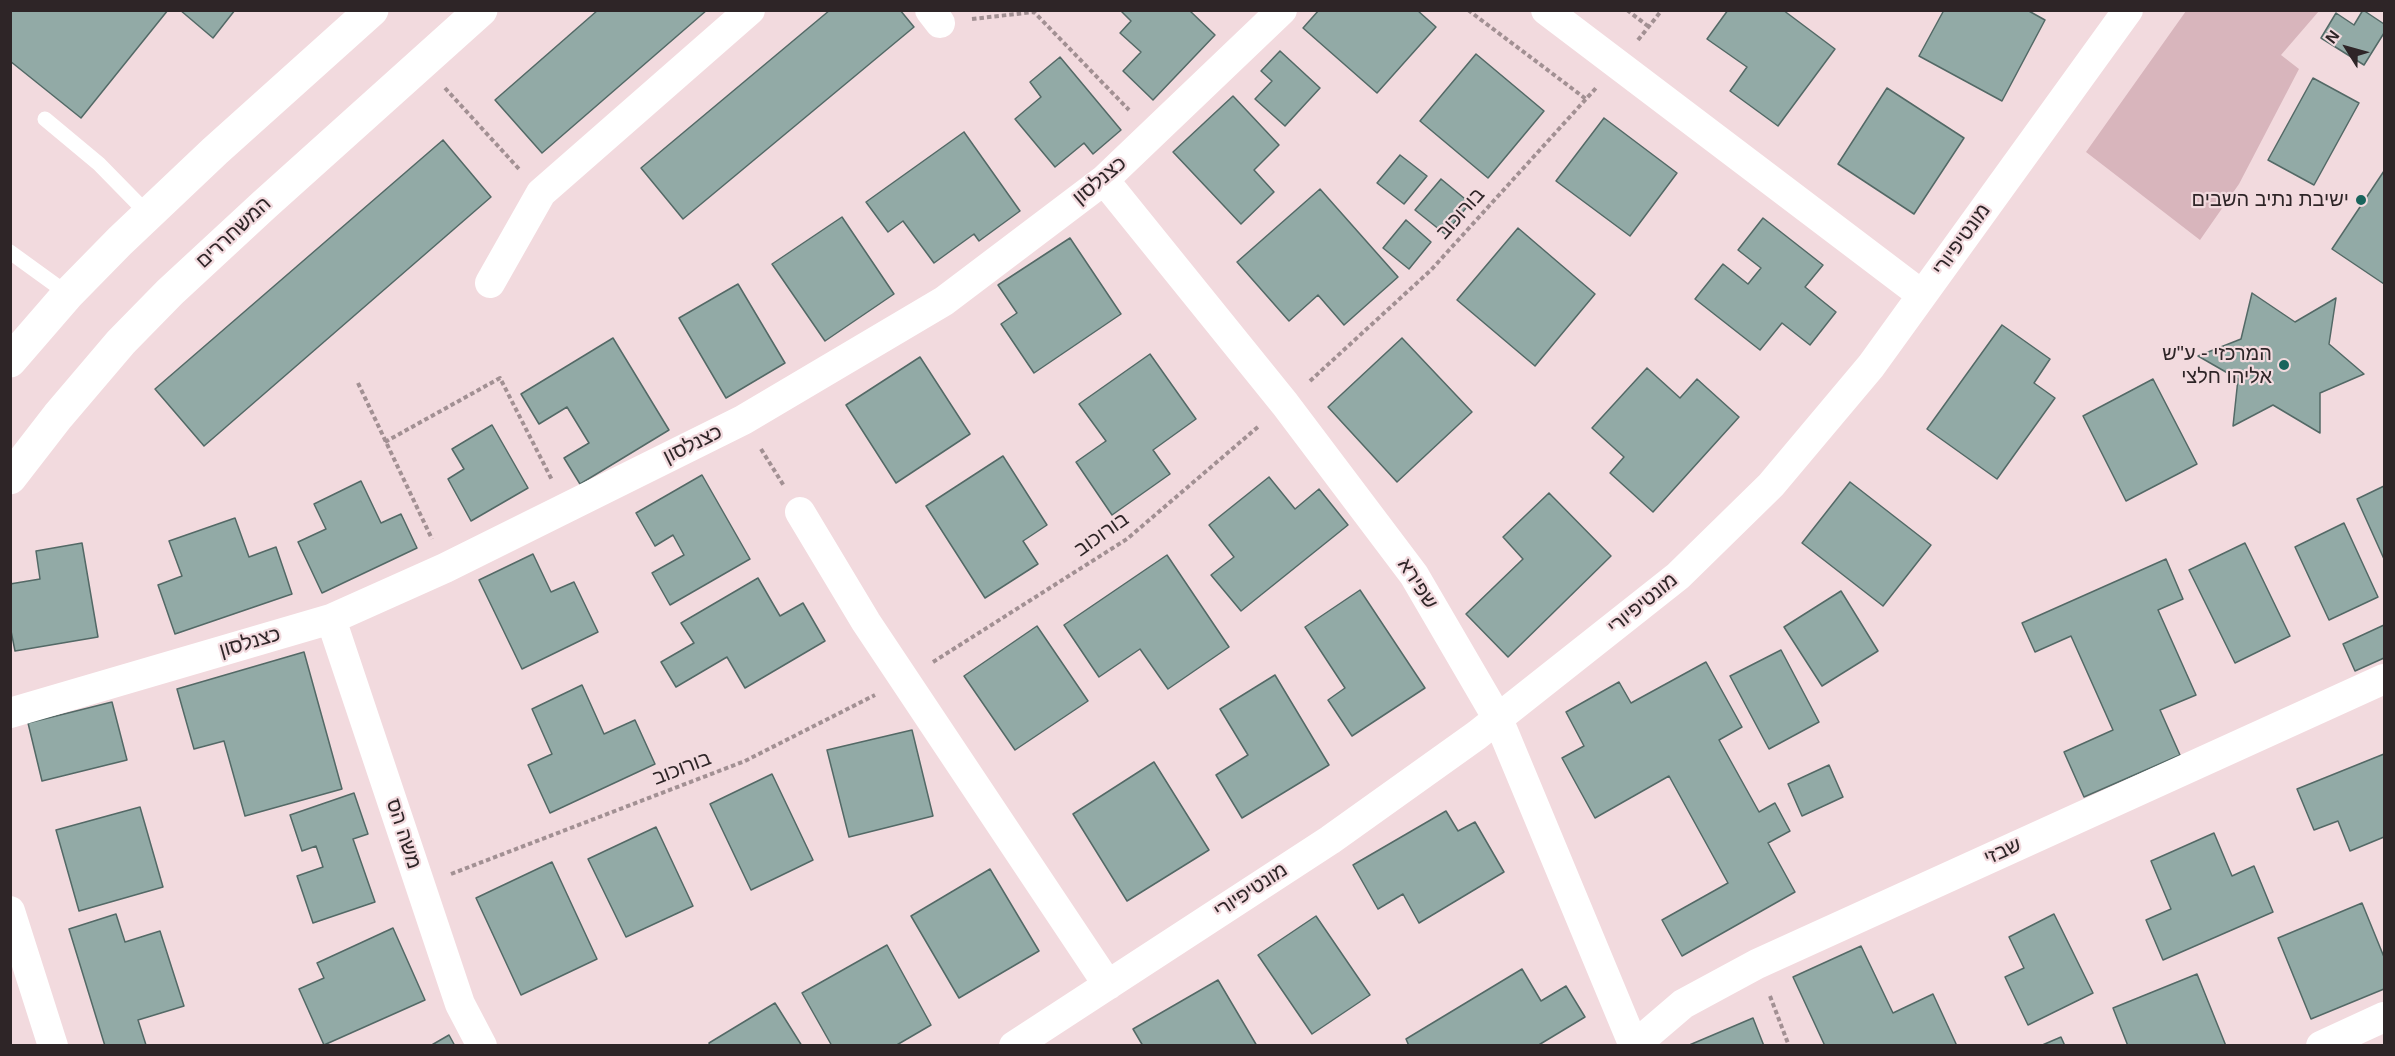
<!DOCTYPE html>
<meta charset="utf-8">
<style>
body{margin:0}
#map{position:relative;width:2395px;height:1056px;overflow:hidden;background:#f2dade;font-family:Arial,sans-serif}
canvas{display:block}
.frame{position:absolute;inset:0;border:12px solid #2e2527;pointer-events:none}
.north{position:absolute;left:2317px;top:18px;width:60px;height:60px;-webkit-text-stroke:4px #f2dade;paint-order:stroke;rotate:307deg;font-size:16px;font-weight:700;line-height:24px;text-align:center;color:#2e2527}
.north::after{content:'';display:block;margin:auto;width:21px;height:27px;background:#2e2527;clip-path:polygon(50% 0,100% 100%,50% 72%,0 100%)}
</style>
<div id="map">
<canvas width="2395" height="1056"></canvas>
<div class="frame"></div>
<div class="north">N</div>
</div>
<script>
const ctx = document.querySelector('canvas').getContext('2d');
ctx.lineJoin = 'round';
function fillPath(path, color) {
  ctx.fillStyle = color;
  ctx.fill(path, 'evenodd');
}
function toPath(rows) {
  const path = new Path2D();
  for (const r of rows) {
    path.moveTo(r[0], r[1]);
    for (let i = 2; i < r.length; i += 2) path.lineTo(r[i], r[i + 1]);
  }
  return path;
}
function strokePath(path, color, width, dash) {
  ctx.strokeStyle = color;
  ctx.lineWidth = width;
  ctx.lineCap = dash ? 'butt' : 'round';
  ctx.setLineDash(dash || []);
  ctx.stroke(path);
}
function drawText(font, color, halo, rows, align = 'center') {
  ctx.font = font + ' Arial,"Noto Sans Hebrew",sans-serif';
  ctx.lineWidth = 4.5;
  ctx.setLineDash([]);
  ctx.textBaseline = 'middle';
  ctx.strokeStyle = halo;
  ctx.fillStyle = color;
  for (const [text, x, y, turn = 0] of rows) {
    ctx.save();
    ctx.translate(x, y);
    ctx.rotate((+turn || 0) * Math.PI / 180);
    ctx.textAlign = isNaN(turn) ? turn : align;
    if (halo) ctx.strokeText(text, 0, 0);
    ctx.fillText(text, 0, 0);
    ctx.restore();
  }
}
fillPath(toPath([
 [2186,11,2319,11,2281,55,2299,69,2239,184,2200,240,2086,152]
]), '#d8b5bc');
const building = toPath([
 [10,10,168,10,81,118,10,61,10,10],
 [180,10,235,10,213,38,180,10],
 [598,10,707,10,542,153,495,100,598,10],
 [830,10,900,10,914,27,683,219,641,168,830,10],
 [1120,10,1189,10,1215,35,1153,100,1123,71,1141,52,1120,33,1131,21,1120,10],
 [1319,10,1417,10,1436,27,1377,93,1303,28,1319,10],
 [1728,10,1783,10,1835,49,1778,126,1730,91,1747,67,1707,39,1728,10],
 [1944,10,2027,10,2045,20,2002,101,1919,56,1944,10],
 [2363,10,2384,24,2384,33,2364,65,2321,38,2336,13,2354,25,2363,10],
 [1280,51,1320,88,1285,126,1255,99,1272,81,1261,71,1280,51],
 [1476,54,1544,111,1488,178,1420,121,1476,54],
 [1060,57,1121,130,1093,154,1084,143,1055,167,1015,119,1041,97,1030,82,1060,57],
 [2313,78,2359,103,2314,185,2268,160,2313,78],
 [1887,88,1964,138,1914,214,1838,164,1887,88],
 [1233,96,1279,145,1254,170,1274,192,1241,224,1173,152,1233,96],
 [1604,118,1677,173,1630,236,1556,181,1604,118],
 [964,132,1020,211,979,241,974,234,934,263,903,221,888,232,866,202,964,132],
 [443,140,491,197,204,446,155,389,443,140],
 [1400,155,1427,176,1404,204,1377,183,1400,155],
 [2384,171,2384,284,2332,249,2384,171],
 [1441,179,1470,203,1445,234,1415,210,1441,179],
 [1320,189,1398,277,1344,325,1318,295,1289,321,1237,262,1320,189],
 [842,217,894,294,825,341,772,264,842,217],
 [1763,218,1823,265,1805,287,1836,312,1810,345,1782,323,1760,350,1695,299,1723,264,1748,284,1761,268,1738,250,1763,218],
 [1406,220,1431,242,1409,269,1383,248,1406,220],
 [1518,228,1595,294,1535,366,1457,300,1518,228],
 [1070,238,1121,314,1034,373,1001,324,1017,313,998,285,1070,238],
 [738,284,785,363,726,398,679,318,738,284],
 [2252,293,2295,322,2336,298,2329,344,2364,374,2320,393,2320,433,2273,405,2233,426,2238,379,2198,356,2241,339,2252,293],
 [2002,325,2050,359,2034,383,2055,398,1997,479,1927,429,2002,325],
 [613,338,669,430,580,484,564,458,589,443,567,407,539,424,521,394,613,338],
 [1402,338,1472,412,1397,482,1328,407,1402,338],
 [1150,354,1196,419,1153,450,1170,474,1112,515,1076,462,1106,441,1079,404,1150,354],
 [920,357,970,434,896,483,846,405,920,357],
 [1647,368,1680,398,1697,379,1739,417,1653,512,1610,473,1624,457,1592,428,1647,368],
 [2153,379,2197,464,2126,501,2083,416,2153,379],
 [492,425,528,488,471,521,448,479,464,469,452,449,492,425],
 [1003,456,1047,525,1023,541,1038,564,985,598,926,506,1003,456],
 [702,475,750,559,670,605,652,573,684,555,673,535,655,546,636,513,702,475],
 [1269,477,1295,509,1319,489,1348,525,1241,611,1211,575,1234,557,1209,525,1269,477],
 [361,481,381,523,401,514,417,548,322,593,298,542,326,529,314,504,361,481],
 [1850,482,1931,545,1883,606,1802,543,1850,482],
 [2384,486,2384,559,2357,499,2384,486],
 [1549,493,1611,556,1508,657,1466,614,1523,559,1503,537,1549,493],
 [235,518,249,557,276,547,292,594,175,634,158,585,182,576,169,541,235,518],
 [2344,523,2378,597,2329,620,2295,547,2344,523],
 [82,543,98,637,15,651,10,626,10,584,40,579,36,551,82,543],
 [2245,543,2290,636,2235,663,2189,570,2245,543],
 [533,554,551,592,574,582,598,632,522,669,479,580,533,554],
 [1167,555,1229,647,1168,689,1140,649,1099,677,1064,625,1167,555],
 [2166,559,2183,599,2158,610,2196,695,2160,710,2180,755,2084,797,2064,752,2113,730,2071,636,2035,652,2022,623,2166,559],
 [758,578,780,616,803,603,825,641,745,688,727,657,676,687,661,662,694,643,681,623,758,578],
 [1360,590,1425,688,1352,736,1328,700,1345,688,1305,627,1360,590],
 [1841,591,1878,651,1822,686,1784,627,1841,591],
 [2384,625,2384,658,2355,671,2343,644,2384,625],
 [1037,626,1088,701,1015,750,964,676,1037,626],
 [1781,650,1819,722,1769,749,1730,676,1781,650],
 [304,652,342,789,245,816,224,741,194,749,177,689,304,652],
 [1706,662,1742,727,1719,740,1759,812,1775,803,1790,831,1768,843,1795,892,1682,956,1662,920,1728,883,1669,776,1595,818,1562,758,1584,746,1566,712,1619,682,1631,703,1706,662],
 [1275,675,1329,765,1242,818,1216,775,1248,755,1220,709,1275,675],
 [582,685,604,734,635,720,655,764,550,813,528,765,552,754,532,709,582,685],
 [112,702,127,760,42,781,28,723,112,702],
 [912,730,933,816,849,837,827,750,912,730],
 [2384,754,2384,837,2350,851,2338,821,2314,830,2297,789,2384,754],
 [1154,762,1209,850,1127,901,1073,814,1154,762],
 [1829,765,1843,797,1802,816,1788,784,1829,765],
 [772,774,813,860,751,890,710,804,772,774],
 [354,793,368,834,353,839,375,902,313,923,297,876,323,867,316,846,302,851,290,815,354,793],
 [140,807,163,887,79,911,56,830,140,807],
 [1446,811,1458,831,1475,822,1504,872,1419,923,1403,894,1378,909,1353,865,1446,811],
 [656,827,693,906,626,937,588,859,656,827],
 [2214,833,2232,876,2254,866,2273,912,2163,960,2146,920,2171,909,2151,861,2214,833],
 [552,862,597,959,521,995,476,898,552,862],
 [990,869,1039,951,959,998,911,916,990,869],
 [2362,903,2384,957,2384,989,2311,1019,2278,938,2362,903],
 [116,914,125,942,160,931,184,1006,138,1020,146,1045,144,1046,105,1046,69,929,116,914],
 [2054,914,2093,993,2028,1025,2005,977,2024,968,2009,937,2054,914],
 [1316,916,1370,995,1312,1034,1258,955,1316,916],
 [393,928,425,1000,324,1045,299,989,324,978,317,963,393,928],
 [887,945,931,1025,895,1046,832,1046,802,993,887,945],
 [1861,946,1893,1013,1933,994,1957,1046,1825,1046,1793,977,1861,946],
 [1522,969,1541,1001,1566,986,1585,1017,1537,1046,1409,1046,1406,1039,1522,969],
 [2197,974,2226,1046,2128,1046,2113,1008,2197,974],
 [1218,980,1257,1046,1143,1046,1133,1029,1218,980],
 [775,1003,802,1046,710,1046,709,1043,775,1003],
 [1753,1018,1764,1046,1687,1046,1753,1018],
 [449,1035,455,1046,430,1046,449,1035],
 [2061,1037,2065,1046,2040,1046,2061,1037]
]);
fillPath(building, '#92aaa6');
strokePath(building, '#536966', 1.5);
strokePath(toPath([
 [1468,10,1586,99],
 [1627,10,1649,27],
 [972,19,1034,12,1129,110],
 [1638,40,1662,10],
 [445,88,519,169],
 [1310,381,1431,270,1596,88],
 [358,383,432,539],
 [385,442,500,378,552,480],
 [761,449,784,486],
 [933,662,1127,539,1259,426],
 [451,874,745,761,875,695],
 [1770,996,1789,1046]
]), '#a29093', 4, [4.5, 3]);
strokePath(toPath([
 [45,119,99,164,148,214],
 [10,252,68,294]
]), '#fff', 15);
strokePath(toPath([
 [930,10,940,23],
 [1546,10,1922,295],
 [1104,180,1285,404,1414,575,1498,719,1634,1046],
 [490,283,541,193,750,10],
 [800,512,866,622,1108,985],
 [331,619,460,1004,482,1046],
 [10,713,331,619,445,568,743,420,944,301,1104,180,1282,10],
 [10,911,53,1046],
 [1014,1046,1330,840,1477,735,1678,576,1771,485,1871,366,2128,10],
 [1634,1046,1683,1004,1757,964,2384,679],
 [2321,1046,2384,1017]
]), '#fff', 30);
strokePath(toPath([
 [10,361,68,294,120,241,215,151,372,10],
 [10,478,58,416,121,342,170,292,264,205,481,10]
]), '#fff', 33);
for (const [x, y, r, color] of [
 [2361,200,6,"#19645c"],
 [2284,365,6,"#19645c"]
]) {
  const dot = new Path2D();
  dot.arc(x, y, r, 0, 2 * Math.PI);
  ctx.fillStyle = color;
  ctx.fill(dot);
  strokePath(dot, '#f2dade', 2);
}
drawText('20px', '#2e2527', '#f2dade', [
 ["כצנלסון",1100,181,-40],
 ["בורוכוב",1461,214,-48],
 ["המשחררים",234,233,-43],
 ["מונטיפיורי",1962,240,-54],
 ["כצנלסון",693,445,-26],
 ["בורוכוב",1102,535,-35],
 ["שפירא",1417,584,57],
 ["מונטיפיורי",1643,604,-39],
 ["כצנלסון",250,643,-16],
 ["בורוכוב",682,769,-21],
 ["משה הס",403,834,72],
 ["שבזי",2003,852,-24],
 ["מונטיפיורי",1251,891,-33]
]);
drawText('20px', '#2e2527', '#f2dade', [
 ["ישיבת נתיב השבים",2349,200],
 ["המרכזי - ע\"ש",2272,354],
 ["אליהו חלצי",2272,377]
], 'right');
</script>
